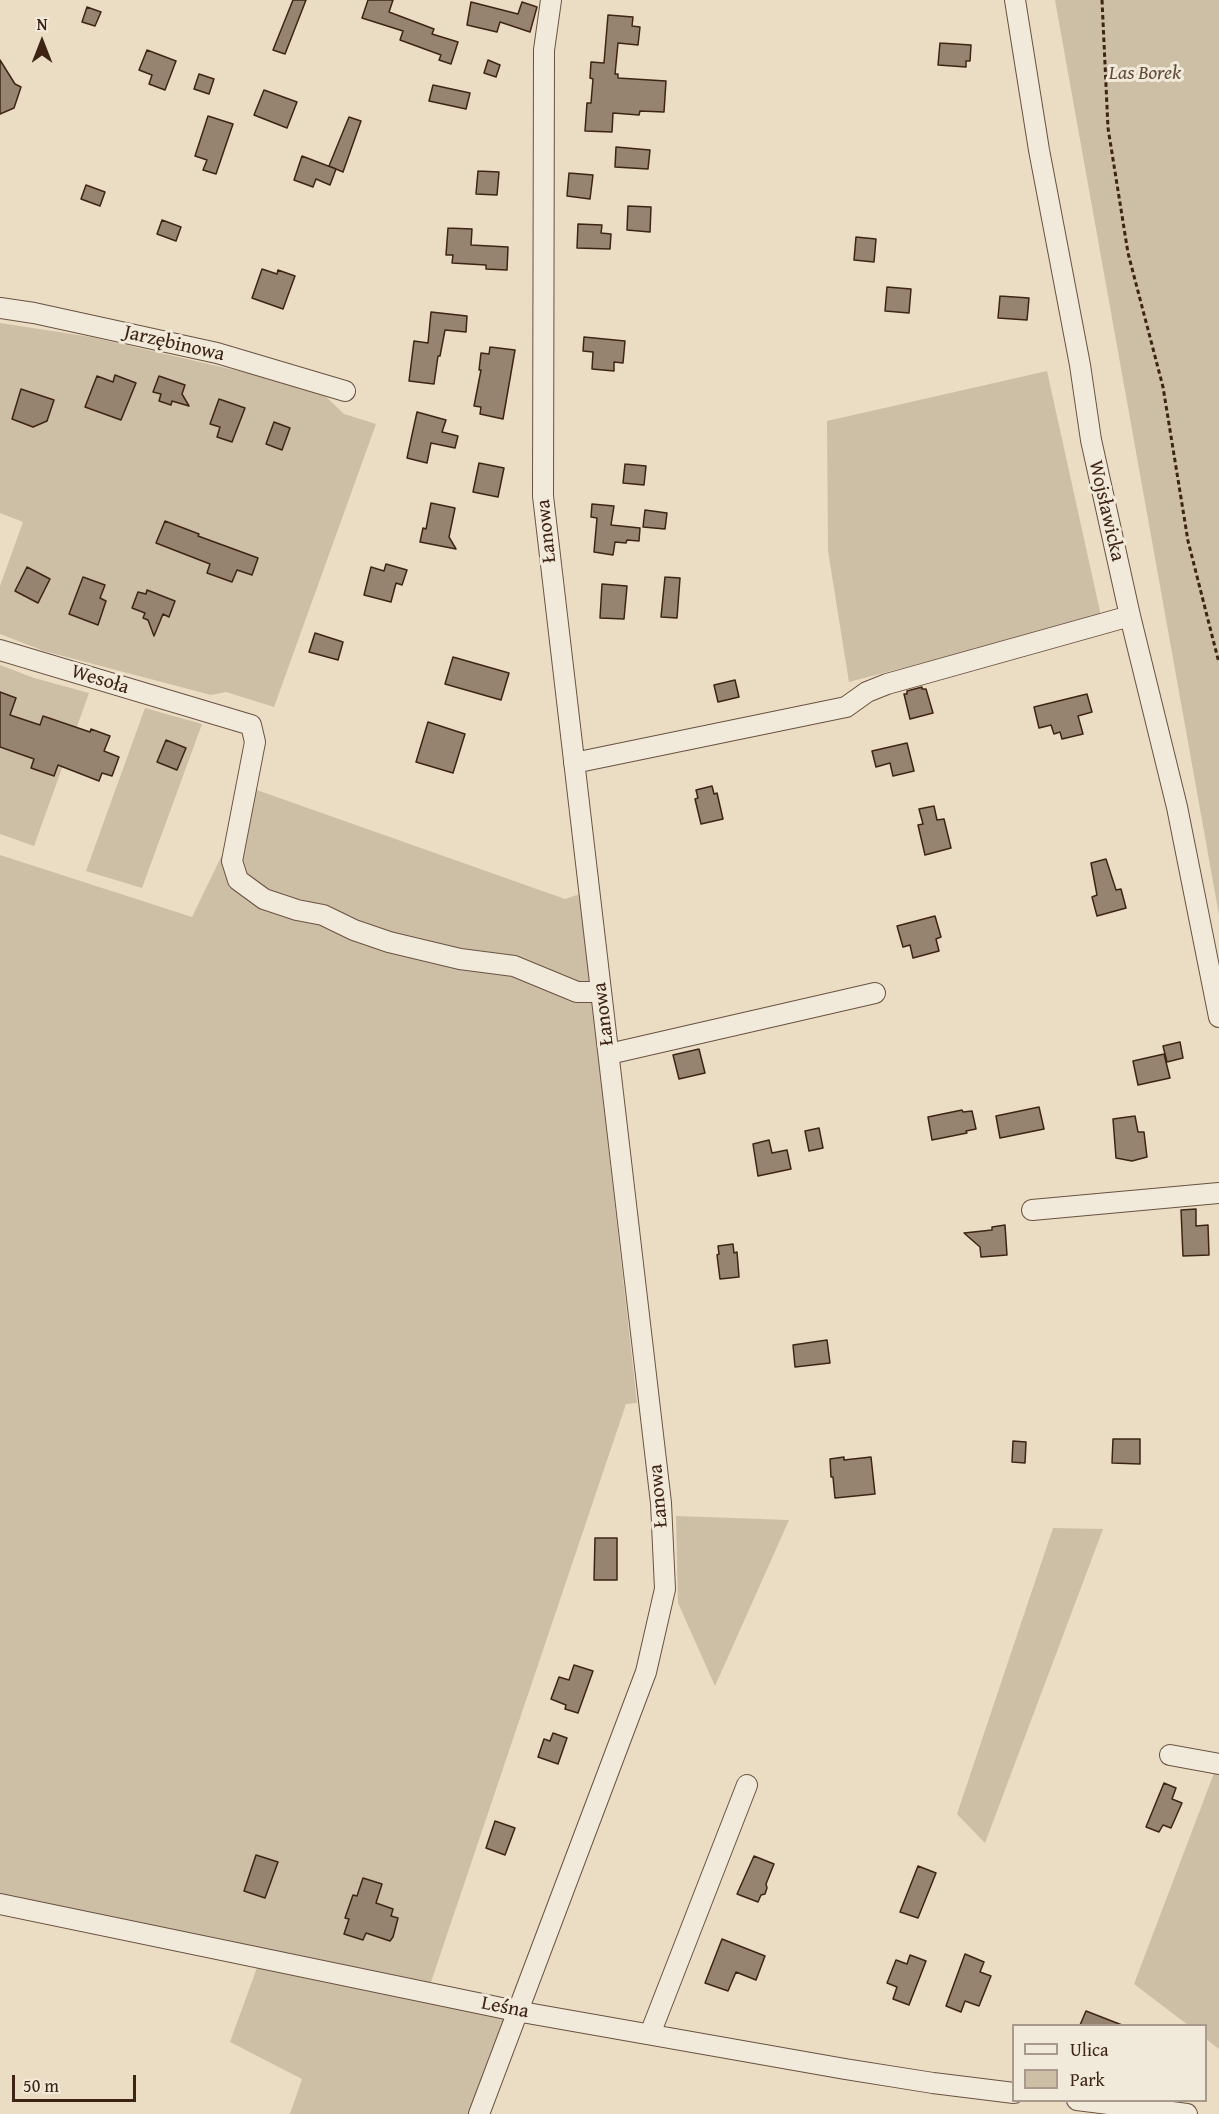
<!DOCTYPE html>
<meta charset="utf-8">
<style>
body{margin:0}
#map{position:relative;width:1219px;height:2114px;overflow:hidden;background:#eaddc4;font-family:"Gentium Book Plus",serif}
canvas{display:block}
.legend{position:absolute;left:1012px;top:2024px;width:195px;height:78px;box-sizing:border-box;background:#f1e9d9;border:2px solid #a99a8b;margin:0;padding:8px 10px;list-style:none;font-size:18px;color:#3e2415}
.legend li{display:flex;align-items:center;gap:12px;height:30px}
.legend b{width:30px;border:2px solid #a99a8b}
.north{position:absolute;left:12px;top:12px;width:60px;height:60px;-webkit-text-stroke:4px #f1e9d9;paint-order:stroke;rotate:0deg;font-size:16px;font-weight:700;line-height:24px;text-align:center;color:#3e2415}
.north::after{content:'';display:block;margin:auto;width:21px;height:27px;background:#3e2415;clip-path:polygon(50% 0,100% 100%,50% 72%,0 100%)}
.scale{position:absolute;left:12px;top:2075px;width:124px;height:27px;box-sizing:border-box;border:3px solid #3e2415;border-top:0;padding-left:8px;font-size:18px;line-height:21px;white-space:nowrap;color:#3e2415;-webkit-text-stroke:4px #f1e9d9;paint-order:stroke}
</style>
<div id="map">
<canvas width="1219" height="2114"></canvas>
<ul class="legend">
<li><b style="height:8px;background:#f1e9d9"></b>Ulica</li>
<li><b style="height:16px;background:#cdbea6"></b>Park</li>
</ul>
<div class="north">N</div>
<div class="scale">50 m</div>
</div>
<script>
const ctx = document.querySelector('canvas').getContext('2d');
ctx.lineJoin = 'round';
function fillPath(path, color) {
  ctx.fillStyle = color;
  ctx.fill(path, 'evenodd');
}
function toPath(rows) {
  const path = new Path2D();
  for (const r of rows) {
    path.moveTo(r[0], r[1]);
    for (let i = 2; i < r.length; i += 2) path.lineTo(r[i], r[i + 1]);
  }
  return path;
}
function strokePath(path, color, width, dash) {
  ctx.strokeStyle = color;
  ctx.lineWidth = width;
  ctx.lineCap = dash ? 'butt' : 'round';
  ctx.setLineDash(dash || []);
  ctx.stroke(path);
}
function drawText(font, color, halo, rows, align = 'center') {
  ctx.font = font + ' "Gentium Book Plus",serif';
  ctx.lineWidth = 6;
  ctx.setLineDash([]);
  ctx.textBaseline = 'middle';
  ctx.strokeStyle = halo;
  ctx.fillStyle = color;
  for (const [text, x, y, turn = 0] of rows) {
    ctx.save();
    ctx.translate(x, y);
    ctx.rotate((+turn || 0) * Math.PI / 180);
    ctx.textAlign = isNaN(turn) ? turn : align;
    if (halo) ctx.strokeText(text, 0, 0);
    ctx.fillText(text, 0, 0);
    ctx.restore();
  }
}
fillPath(toPath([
 [1055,0,1219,0,1219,915],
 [0,323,91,337,265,377,322,393,344,414,376,424,274,707,226,692,211,695,44,651,0,634,0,586,23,522,0,513],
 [1047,371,1101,616,849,682,828,551,827,421],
 [0,665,34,678,89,693,34,846,0,834],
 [145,708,202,724,142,888,86,871],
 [254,789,565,899,580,894,637,1403,626,1404,430,1985,0,1912,0,855,192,917],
 [676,1516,789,1520,715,1686,678,1603],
 [1053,1528,1103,1529,985,1843,957,1814],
 [1219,1760,1219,2049,1206,2039,1206,2026,1188,2025,1134,1984],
 [258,1965,505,2016,469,2114,290,2114,302,2079,230,2042]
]), '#cdbea6');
const building = toPath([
 [293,0,306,0,285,54,273,50,293,0],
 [368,0,393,0,389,12,434,29,432,34,458,42,451,64,439,60,441,55,400,40,403,31,362,18,368,0],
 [471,2,518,14,522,2,537,7,530,32,500,22,497,32,467,25,471,2],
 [87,7,101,12,95,26,82,22,87,7],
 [608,15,633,17,632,26,640,27,638,45,618,43,615,74,618,74,618,78,666,81,664,112,640,111,639,115,613,113,612,132,585,131,587,103,591,103,593,79,590,78,591,62,604,63,608,15],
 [940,43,971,45,970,61,966,61,966,67,938,65,940,43],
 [147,50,176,61,165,90,149,84,152,75,139,70,147,50],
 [0,60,15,84,21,87,14,108,0,114,0,60],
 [488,60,500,65,496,77,484,73,488,60],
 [199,74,214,79,209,94,194,89,199,74],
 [433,85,470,93,466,109,429,101,433,85],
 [264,90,297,102,287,128,254,115,264,90],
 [208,116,233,124,216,174,203,170,207,160,195,156,208,116],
 [349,117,361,121,343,172,329,166,349,117],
 [616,147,650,150,648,169,615,167,616,147],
 [302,156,336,169,330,185,316,179,313,187,294,180,302,156],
 [478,171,499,172,497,195,476,194,478,171],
 [569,173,593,175,590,199,567,196,569,173],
 [86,185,105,192,100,206,81,199,86,185],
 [628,206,651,207,650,232,627,230,628,206],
 [162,220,181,227,176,241,157,234,162,220],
 [578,224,602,225,601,233,611,234,610,249,577,248,578,224],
 [448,228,472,229,471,245,508,247,507,270,486,269,486,265,452,263,453,255,446,255,448,228],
 [856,237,876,239,874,262,854,260,856,237],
 [262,269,277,274,278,270,295,276,283,309,252,298,262,269],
 [887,287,911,289,909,313,885,311,887,287],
 [1000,296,1029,298,1027,320,998,318,1000,296],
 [431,312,467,316,466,332,445,330,440,356,438,356,434,384,409,381,414,341,428,343,431,312],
 [584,337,625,341,623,363,614,362,614,371,592,369,593,352,583,351,584,337],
 [490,347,515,350,503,419,480,414,481,407,474,406,481,370,479,370,481,353,489,354,490,347],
 [115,375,136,383,121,420,85,407,97,376,113,382,115,375],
 [159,376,185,385,182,394,189,406,172,401,171,405,159,401,161,394,153,392,159,376],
 [21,389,54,400,47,421,33,427,12,419,21,389],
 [219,399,245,408,232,442,217,437,220,427,210,424,219,399],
 [417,412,446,420,442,432,458,436,455,448,431,443,427,463,407,458,417,412],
 [274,422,290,428,282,450,266,444,274,422],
 [479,463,504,468,498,497,473,492,479,463],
 [625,464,646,466,644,485,623,483,625,464],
 [431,503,455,508,449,537,456,549,420,542,423,528,426,529,431,503],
 [592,504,614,506,611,525,640,528,639,541,627,540,626,543,615,542,613,555,594,552,597,518,591,517,592,504],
 [645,510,667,513,665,529,643,527,645,510],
 [165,521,199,534,198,536,258,558,252,575,237,570,232,582,207,573,210,564,156,543,165,521],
 [386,564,407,570,402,585,396,583,391,602,364,595,371,567,384,571,386,564],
 [27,567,50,579,38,603,15,591,27,567],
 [83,577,105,585,100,598,106,601,98,625,69,614,83,577],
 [665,577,680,578,677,618,661,617,665,577],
 [602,584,627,586,624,619,600,618,602,584],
 [147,590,175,601,169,617,163,614,154,636,148,620,143,618,145,613,132,608,138,592,146,594,147,590],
 [315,633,343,642,338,660,309,652,315,633],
 [453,657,509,673,501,700,445,684,453,657],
 [735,680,739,697,718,702,714,685,735,680],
 [922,687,922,689,926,689,933,713,910,719,904,694,907,694,907,691,922,687],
 [0,692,16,698,10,715,40,725,43,716,90,732,91,729,110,736,104,751,119,757,112,776,102,773,99,781,58,765,54,776,31,768,34,759,0,747,0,692],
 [1087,694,1092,712,1078,716,1083,734,1062,739,1060,732,1054,734,1051,725,1039,728,1034,707,1087,694],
 [428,722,465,734,453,773,416,762,428,722],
 [166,740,186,748,177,770,157,762,166,740],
 [907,743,914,771,893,776,890,763,876,767,872,751,907,743],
 [712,786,714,794,717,793,723,819,701,824,695,799,698,798,696,790,712,786],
 [934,806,937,820,944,819,951,848,925,855,918,825,923,824,919,809,934,806],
 [1106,859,1116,890,1121,889,1126,908,1097,916,1092,897,1097,895,1091,863,1106,859],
 [935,916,941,937,936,939,939,951,913,958,910,945,903,947,897,926,935,916],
 [1180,1042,1183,1058,1167,1062,1163,1046,1180,1042],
 [699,1049,705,1073,679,1079,673,1055,699,1049],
 [1164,1054,1170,1078,1138,1085,1133,1061,1164,1054],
 [1039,1107,1044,1129,1000,1138,996,1116,1039,1107],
 [962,1110,963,1112,972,1111,976,1129,966,1131,967,1133,932,1140,928,1117,962,1110],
 [1135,1116,1138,1132,1144,1132,1147,1157,1132,1161,1116,1158,1113,1119,1135,1116],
 [819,1128,823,1148,809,1151,805,1131,819,1128],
 [769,1140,772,1153,787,1150,791,1169,758,1176,753,1144,769,1140],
 [1196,1209,1196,1226,1208,1225,1209,1255,1183,1256,1181,1210,1196,1209],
 [1005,1225,1007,1255,981,1257,980,1247,964,1233,992,1230,992,1227,1005,1225],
 [733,1244,734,1253,737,1252,739,1277,720,1279,717,1255,719,1254,718,1246,733,1244],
 [827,1340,830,1363,795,1367,793,1345,827,1340],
 [1113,1439,1140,1439,1140,1464,1112,1463,1113,1439],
 [1013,1441,1026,1442,1025,1463,1012,1462,1013,1441],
 [844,1457,844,1460,871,1457,875,1494,835,1498,833,1477,831,1477,830,1459,844,1457],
 [595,1538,617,1538,617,1580,594,1580,595,1538],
 [574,1665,593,1671,578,1713,565,1709,566,1705,551,1699,559,1677,569,1680,574,1665],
 [553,1733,567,1738,558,1764,538,1757,544,1739,550,1741,553,1733],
 [1164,1783,1176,1788,1172,1799,1182,1803,1171,1828,1163,1825,1159,1832,1146,1827,1164,1783],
 [495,1821,515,1828,505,1855,486,1848,495,1821],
 [256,1855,278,1862,265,1898,244,1891,256,1855],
 [754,1856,774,1864,766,1884,767,1888,765,1894,761,1895,758,1902,737,1894,754,1856],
 [918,1866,936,1873,918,1918,900,1912,918,1866],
 [363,1878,382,1884,376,1903,393,1909,391,1916,398,1918,393,1937,390,1941,366,1933,363,1940,344,1934,349,1919,345,1918,353,1895,357,1896,363,1878],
 [722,1939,765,1956,756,1980,736,1972,728,1991,705,1983,722,1939],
 [965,1954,984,1962,980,1972,991,1976,979,2006,965,2001,961,2012,946,2006,965,1954],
 [910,1955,926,1961,909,2005,893,1999,897,1987,887,1983,896,1960,907,1964,910,1955],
 [1086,2011,1122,2025,1080,2025,1086,2011]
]);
fillPath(building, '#978470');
strokePath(building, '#3e2415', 1.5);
const minor = toPath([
 [1015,0,1039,150,1080,365,1091,440,1130,616,1177,807,1219,1017],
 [0,308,34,313,217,353,345,391],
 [0,650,251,725,255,742,232,861,238,880,264,899,297,910,323,915,354,930,389,942,460,959,514,966,577,992,601,992],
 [574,763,846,707,867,692,887,684,1130,616],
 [609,1054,875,993],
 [1032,1210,1219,1193],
 [1170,1755,1219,1764],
 [0,1904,516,2011,845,2069,933,2083,1014,2093],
 [650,2034,747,1785],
 [1077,2100,1187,2114],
 [479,2114,646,1672,665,1589,661,1503,543,496,544,50,551,0]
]);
strokePath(minor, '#695241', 22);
strokePath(toPath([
 [1102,0,1108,128,1128,253,1163,387,1188,541,1219,663]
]), '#3e2415', 3, [4.5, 3]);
strokePath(minor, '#f1e9d9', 20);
drawText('italic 20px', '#624a39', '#f1e9d9', [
 ["Las Borek",1145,74]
]);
drawText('20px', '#3e2415', '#f1e9d9', [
 ["Jarzębinowa",174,344,13],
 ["Wojsławicka",1106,511,77],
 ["Łanowa",547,531,-96],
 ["Wesoła",100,680,17],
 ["Łanowa",604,1014,-97],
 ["Łanowa",659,1496,-95],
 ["Leśna",505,2008,11]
]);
</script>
